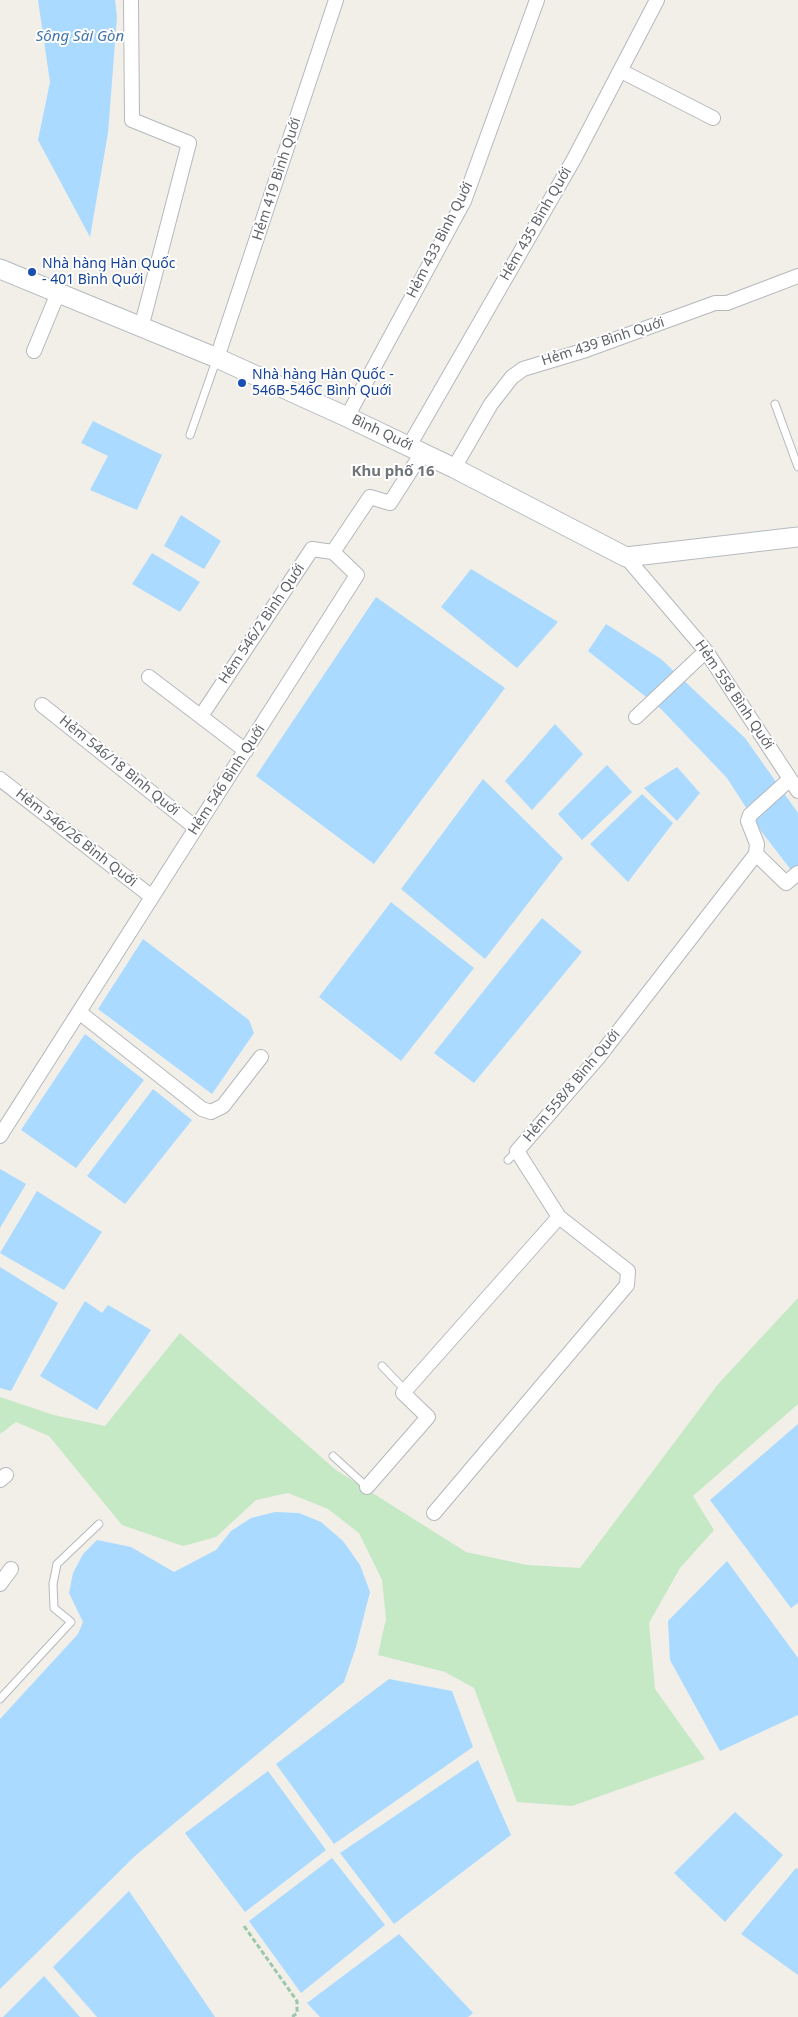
<!DOCTYPE html>
<meta charset="utf-8">
<style>
body{margin:0}
canvas{display:block;background:#f1efe8}
</style>
<canvas width="798" height="2017"></canvas>
<script>
const ctx = document.querySelector('canvas').getContext('2d');
ctx.lineJoin = 'round';
function fillPath(path, color) {
  ctx.fillStyle = color;
  ctx.fill(path, 'evenodd');
}
function toPath(rows) {
  const path = new Path2D();
  for (const r of rows) {
    path.moveTo(r[0], r[1]);
    for (let i = 2; i < r.length; i += 2) path.lineTo(r[i], r[i + 1]);
  }
  return path;
}
function strokePath(path, color, width, dash) {
  ctx.strokeStyle = color;
  ctx.lineWidth = width;
  ctx.lineCap = dash ? 'butt' : 'round';
  ctx.setLineDash(dash || []);
  ctx.stroke(path);
}
function drawText(font, color, halo, rows, align = 'center') {
  ctx.font = font + ' "Noto Sans",sans-serif';
  ctx.lineWidth = 4;
  ctx.setLineDash([]);
  ctx.textBaseline = 'middle';
  ctx.strokeStyle = halo;
  ctx.fillStyle = color;
  for (const [text, x, y, turn = 0] of rows) {
    ctx.save();
    ctx.translate(x, y);
    ctx.rotate((+turn || 0) * Math.PI / 180);
    ctx.textAlign = isNaN(turn) ? turn : align;
    if (halo) ctx.strokeText(text, 0, 0);
    ctx.fillText(text, 0, 0);
    ctx.restore();
  }
}
fillPath(toPath([
 [798,1298,798,1404,693,1496,714,1530,680,1568,649,1623,655,1689,705,1759,572,1806,517,1802,474,1688,445,1672,378,1655,386,1619,382,1580,359,1533,328,1509,288,1493,256,1500,216,1537,183,1546,122,1525,49,1436,16,1422,0,1434,0,1397,54,1415,105,1426,180,1333,336,1470,466,1552,527,1565,580,1568,719,1383]
]), '#c5e8c5');
fillPath(toPath([
 [38,0,115,0,117,17,108,133,90,237,38,140,50,82],
 [93,421,162,455,137,510,90,490,108,456,81,443],
 [181,515,221,541,204,569,164,546],
 [152,553,200,582,180,612,132,584],
 [471,569,558,622,517,668,441,607],
 [376,597,505,688,374,864,256,776],
 [606,624,661,659,745,738,798,813,798,879,761,831,727,778,660,708,588,651],
 [555,724,583,754,532,810,505,781],
 [607,765,632,792,582,840,558,814],
 [677,767,700,793,677,821,644,788],
 [483,779,563,858,485,959,401,889],
 [642,794,673,823,628,882,590,844],
 [391,902,474,968,401,1061,319,997],
 [542,918,582,952,474,1083,434,1053],
 [143,939,249,1020,254,1033,212,1094,98,1009],
 [85,1034,144,1080,76,1168,21,1130],
 [153,1089,192,1120,125,1204,87,1176],
 [0,1169,26,1184,0,1228],
 [37,1191,102,1232,64,1290,0,1253],
 [0,1267,58,1303,11,1391,0,1388],
 [85,1301,102,1313,108,1305,151,1330,97,1410,40,1376],
 [798,1424,798,1603,791,1608,710,1500],
 [275,1512,299,1513,321,1522,343,1541,360,1565,370,1592,356,1647,344,1682,135,1856,0,1989,0,1719,78,1634,83,1622,69,1593,73,1573,83,1554,97,1540,131,1547,174,1572,216,1550,231,1531,251,1518],
 [727,1561,798,1658,798,1715,720,1751,670,1660,668,1621],
 [389,1679,452,1691,473,1747,334,1844,276,1764],
 [478,1760,511,1835,394,1924,340,1853],
 [268,1771,326,1850,245,1912,185,1833],
 [735,1812,783,1855,725,1922,674,1873],
 [332,1858,385,1925,301,1993,249,1921],
 [796,1868,798,1869,798,1975,741,1934],
 [129,1891,215,2017,97,2017,53,1967],
 [399,1934,473,2013,468,2017,320,2017,307,2003],
 [44,1976,80,2017,3,2017]
]), '#aadaff');
const lane = toPath([
 [775,404,798,467],
 [190,435,217,358],
 [508,1160,517,1151],
 [382,1366,405,1390],
 [333,1456,367,1487],
 [0,1699,71,1622,54,1608,53,1584,57,1564,99,1524]
]);
const street = toPath([
 [131,0,132,120,189,143,141,328],
 [621,71,713,118],
 [34,351,58,293],
 [217,358,336,0],
 [347,417,464,201,537,0],
 [409,446,574,159,657,0],
 [454,468,491,404,512,377,523,369,586,350,715,303,727,303,798,276],
 [626,557,706,651,798,791],
 [149,677,246,751],
 [42,705,196,828],
 [201,716,312,549,333,552],
 [636,717,706,651],
 [0,779,152,897],
 [756,854,757,844,748,821,750,815,790,779],
 [79,1012,202,1109,211,1112,223,1106,261,1057],
 [0,1136,357,575,333,552,370,497,390,503,422,453],
 [0,1480,6,1475],
 [367,1487,428,1417,403,1393,559,1217],
 [434,1513,627,1285,628,1271,559,1217,517,1151,597,1059,756,854,786,883,798,873],
 [0,1584,11,1569]
]);
const secondary = toPath([
 [0,269,217,358,347,417,454,468,626,557,798,537]
]);
strokePath(lane, '#b5b8bc', 9);
strokePath(street, '#b5b8bc', 16);
strokePath(secondary, '#b6babf', 21);
strokePath(toPath([
 [244,1926,297,2001,297,2013,292,2017]
]), '#9cc7a9', 3, [5, 2.5]);
strokePath(lane, '#fff', 7);
strokePath(street, '#fff', 14);
strokePath(secondary, '#fff', 19);
for (const [x, y, r, color] of [
 [32,272,5,"#1a4fb4"],
 [242,383,5,"#1a4fb4"]
]) {
  const dot = new Path2D();
  dot.arc(x, y, r, 0, 2 * Math.PI);
  ctx.fillStyle = color;
  ctx.fill(dot);
  strokePath(dot, '#fff', 2);
}
drawText('14px', '#5f6368', '#fff', [
 ["Hẻm 419 Bình Quới",277,179,-72],
 ["Hẻm 435 Bình Quới",536,224,-60],
 ["Hẻm 433 Bình Quới",440,240,-63],
 ["Hẻm 439 Bình Quới",603,342,-18],
 ["Bình Quới",382,433,25],
 ["Hẻm 546/2 Bình Quới",262,624,-56],
 ["Hẻm 558 Bình Quới",734,695,56],
 ["Hẻm 546/18 Bình Quới",119,766,39],
 ["Hẻm 546 Bình Quới",227,780,-57],
 ["Hẻm 546/26 Bình Quới",76,838,38],
 ["Hẻm 558/8 Bình Quới",572,1086,-50]
]);
drawText('14px', '#164399', '#fff', [
 ["Nhà hàng Hàn Quốc",42,264],
 ["- 401 Bình Quới",42,280],
 ["Nhà hàng Hàn Quốc -",252,375],
 ["546B-546C Bình Quới",252,391]
], 'left');
drawText('italic 15px', '#4174aa', '#fff', [
 ["Sông Sài Gòn",80,37]
]);
drawText('bold 15px', '#70757a', '#fff', [
 ["Khu phố 16",393,472]
]);
</script>
